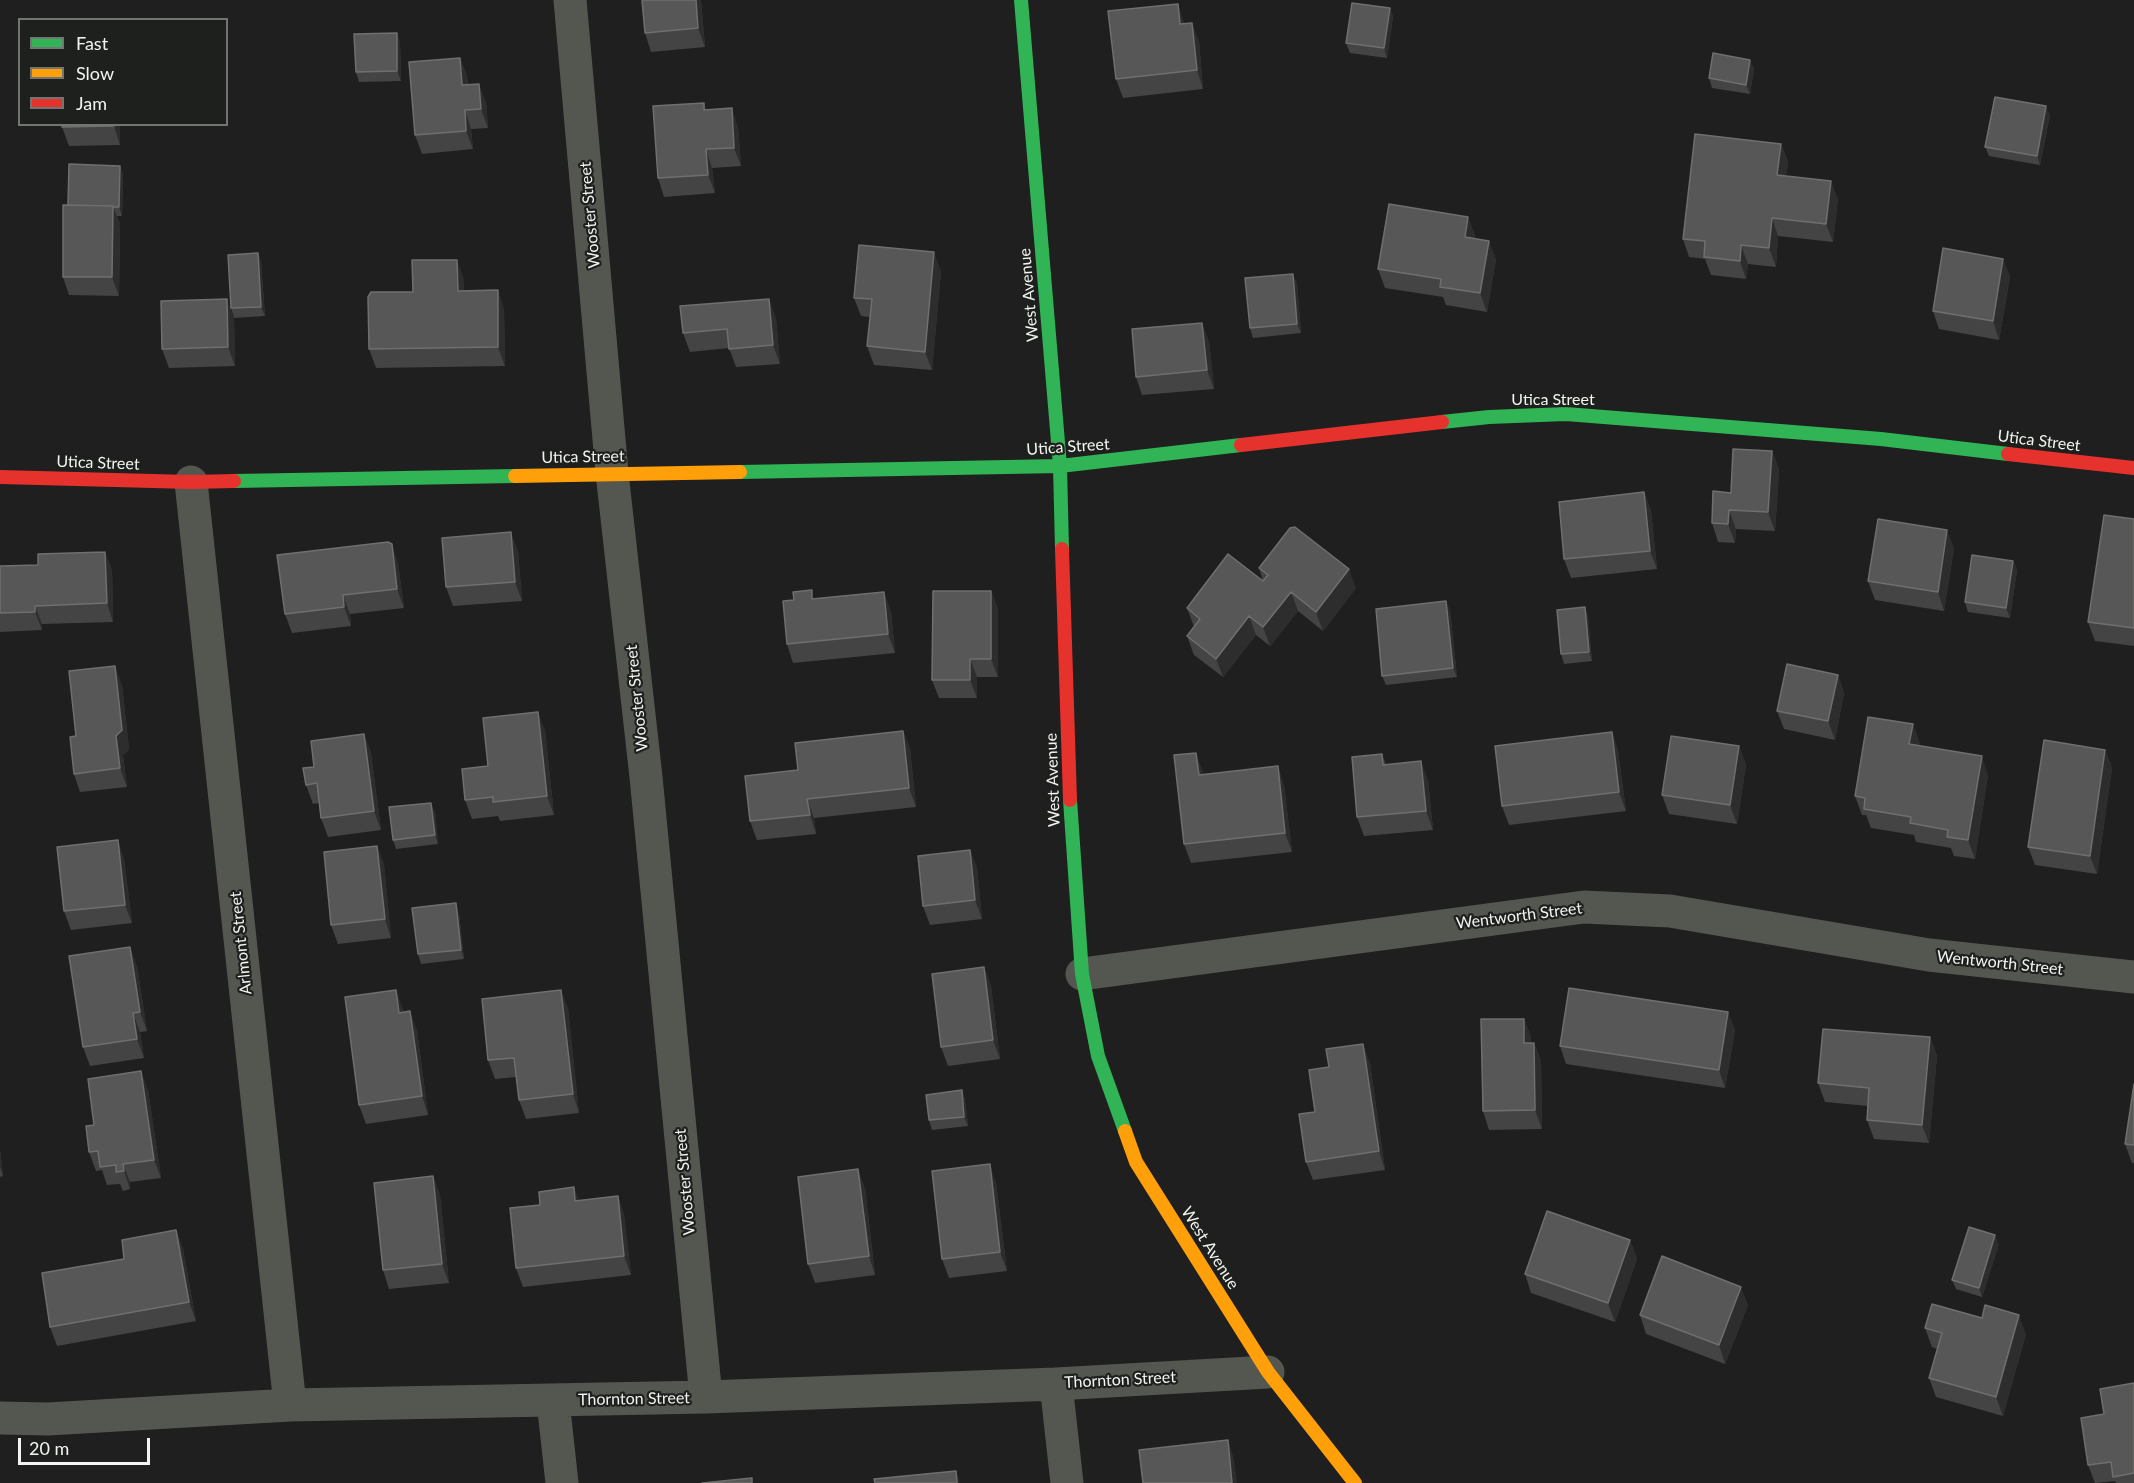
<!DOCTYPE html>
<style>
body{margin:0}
#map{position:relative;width:2134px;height:1483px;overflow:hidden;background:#1e1f1e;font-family:Lato,sans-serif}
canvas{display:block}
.legend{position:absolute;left:18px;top:18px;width:210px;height:108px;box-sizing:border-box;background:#1e201d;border:2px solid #737572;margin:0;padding:8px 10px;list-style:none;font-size:18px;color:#f3f4f2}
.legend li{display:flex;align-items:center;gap:12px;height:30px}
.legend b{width:30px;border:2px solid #737572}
.scale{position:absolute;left:18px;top:1438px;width:132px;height:27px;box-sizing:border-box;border:3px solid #f3f4f2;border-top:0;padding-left:8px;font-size:18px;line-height:21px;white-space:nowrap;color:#f3f4f2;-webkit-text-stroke:4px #1e201d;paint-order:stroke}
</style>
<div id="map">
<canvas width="2134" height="1483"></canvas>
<ul class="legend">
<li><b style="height:8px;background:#30b455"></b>Fast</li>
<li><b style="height:8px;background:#ff9f0a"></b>Slow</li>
<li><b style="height:8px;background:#e5322d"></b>Jam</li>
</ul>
<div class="scale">20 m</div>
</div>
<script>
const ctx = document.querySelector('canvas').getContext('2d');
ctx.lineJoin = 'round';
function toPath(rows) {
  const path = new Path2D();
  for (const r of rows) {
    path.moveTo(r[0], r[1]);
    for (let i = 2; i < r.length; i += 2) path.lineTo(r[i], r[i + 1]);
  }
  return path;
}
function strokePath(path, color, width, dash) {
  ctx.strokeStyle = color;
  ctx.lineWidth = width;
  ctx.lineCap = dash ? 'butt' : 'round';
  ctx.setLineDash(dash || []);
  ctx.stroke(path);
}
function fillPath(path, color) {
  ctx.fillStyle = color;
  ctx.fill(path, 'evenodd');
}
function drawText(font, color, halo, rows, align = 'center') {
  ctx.font = font + ' Lato,sans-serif';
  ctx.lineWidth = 4.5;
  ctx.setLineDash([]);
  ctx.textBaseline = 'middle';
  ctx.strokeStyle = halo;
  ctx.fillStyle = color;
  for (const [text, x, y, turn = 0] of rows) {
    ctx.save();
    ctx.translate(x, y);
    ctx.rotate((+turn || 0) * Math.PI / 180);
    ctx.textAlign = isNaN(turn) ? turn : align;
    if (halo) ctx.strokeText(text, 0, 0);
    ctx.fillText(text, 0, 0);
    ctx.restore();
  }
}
strokePath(toPath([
 [570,0,612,473,646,777,706,1397],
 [191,482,290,1405],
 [1082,974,1584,907,1670,911,1929,955,2134,977],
 [1056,1384,1067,1483],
 [553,1401,562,1483],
 [0,1418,48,1419,290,1405,706,1397,1056,1384,1268,1372]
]), '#535750', 33);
strokePath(toPath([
 [1021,0,1060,466,1062,549],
 [1442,422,1489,417,1566,414,1881,439,2008,454],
 [740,472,1060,466,1241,445],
 [234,481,515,476],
 [1070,800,1082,974,1098,1056,1125,1131]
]), '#30b455', 14);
strokePath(toPath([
 [515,476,740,472],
 [1125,1131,1136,1162,1268,1372,1355,1483]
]), '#ff9f0a', 14);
strokePath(toPath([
 [1241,445,1442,422],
 [2008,454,2134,468],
 [0,477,191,482,234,481],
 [1062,549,1070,800]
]), '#e5322d', 14);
fillPath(toPath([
 [642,0,701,0,705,47,651,52,645,33],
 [1390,8,1393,17,1387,58,1350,53,1346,43],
 [1185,23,1199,41,1203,89,1123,98,1116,79],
 [400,42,401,81,359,82,356,72],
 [460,58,467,76,468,84,486,102,488,128,471,129,473,149,422,154,415,135],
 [1750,60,1754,69,1750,94,1712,88,1709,78],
 [704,103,706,110,738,127,741,166,712,168,715,193,664,197,658,178],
 [2050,115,2040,165,1989,156,1985,147],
 [120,124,120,145,69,146,62,127],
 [1781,144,1788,162,1786,176,1838,199,1833,242,1778,236,1776,267,1748,264,1746,279,1711,275,1705,259,1689,257,1683,239],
 [120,166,123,175,122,216,117,216,120,224,119,296,69,295,63,277,68,205],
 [1468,217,1475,236,1475,239,1496,259,1487,312,1446,305,1443,297,1385,288,1378,269],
 [258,253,261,262,265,316,234,318,231,308],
 [2003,259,2010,277,1999,340,1939,329,1933,311],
 [941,271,932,370,874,365,867,346,870,317,861,316,854,298],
 [464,279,464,291,504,309,505,366,376,368,369,349,413,292],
 [1297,283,1301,333,1253,338,1250,328],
 [234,318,235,366,169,368,162,349],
 [776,318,780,364,736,367,729,348,690,352,683,333],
 [1209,341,1214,389,1142,395,1136,377],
 [1772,451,1779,470,1775,531,1736,529,1735,543,1718,542,1712,523,1731,493],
 [1644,492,1651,511,1657,569,1571,578,1564,559],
 [2134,519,2134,646,2095,641,2088,622],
 [1954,548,1944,611,1875,600,1868,581],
 [518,551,522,601,453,606,446,587],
 [105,552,112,570,113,622,42,624,42,630,0,632,0,566,38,565],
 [2013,561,2017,570,2010,618,1968,612,1965,602],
 [398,563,404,608,350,614,351,626,292,633,285,614],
 [1259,568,1356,588,1323,631,1298,611,1270,646,1256,635,1223,677,1194,655,1187,636,1194,627,1187,608,1263,581],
 [991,591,998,609,998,677,977,677,977,698,939,698,932,680],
 [815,599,891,611,895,653,793,663,787,644],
 [1585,607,1588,617,1592,661,1564,664,1561,654],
 [1450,610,1457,677,1386,685,1382,676],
 [1838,675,1844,693,1835,740,1784,729,1777,711],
 [122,685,129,749,123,755,127,787,80,792,74,774,76,736],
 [545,730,554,815,500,821,498,816,472,819,465,800,488,766],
 [903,731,910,749,916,807,814,818,816,834,757,840,750,821],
 [1612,732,1618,751,1626,811,1509,825,1502,806],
 [364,734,371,753,381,830,328,837,321,818,319,803,313,804,306,785,314,767],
 [1920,743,1919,746,1988,775,1975,859,1954,856,1951,848,1916,842,1914,835,1871,828,1866,815,1862,815,1855,796],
 [1739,746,1746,765,1737,824,1669,814,1662,795],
 [2105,750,2112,768,2097,874,2035,865,2028,847],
 [1382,754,1386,765,1428,780,1433,830,1364,836,1357,817],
 [1203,772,1203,775,1284,785,1292,852,1191,863,1184,844],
 [435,812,438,844,396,849,393,840],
 [377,846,384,865,391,938,338,944,331,925],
 [970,850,977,868,982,919,930,925,923,906],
 [124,859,132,923,71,930,64,911],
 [459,913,464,959,421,964,418,954],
 [137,966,147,1031,140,1032,144,1058,90,1066,83,1047],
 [984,967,991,986,1000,1059,948,1066,941,1047],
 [568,1008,579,1113,526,1119,519,1100,516,1077,495,1079,488,1060],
 [403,1009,403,1012,417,1030,428,1115,366,1124,359,1105],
 [1728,1012,1735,1030,1725,1088,1566,1064,1560,1046],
 [1524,1019,1531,1037,1531,1043,1534,1043,1541,1061,1542,1129,1489,1130,1483,1111],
 [1930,1037,1937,1056,1929,1143,1874,1139,1867,1120,1868,1106,1825,1102,1818,1083],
 [1370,1063,1385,1170,1313,1180,1306,1162,1315,1112],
 [2134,1084,2134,1163,2132,1163,2125,1144],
 [148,1090,161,1178,130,1182,130,1189,123,1191,120,1184,107,1185,102,1170,96,1171,89,1152,94,1125],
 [962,1090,965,1100,968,1126,932,1130,929,1120],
 [0,1150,3,1176,0,1177],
 [433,1176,440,1195,449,1283,389,1289,383,1270],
 [996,1183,1007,1271,949,1278,942,1259],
 [865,1188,875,1275,815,1283,808,1264],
 [618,1196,624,1215,631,1275,523,1287,516,1268,579,1201],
 [176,1230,183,1249,196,1321,57,1346,50,1327,124,1259],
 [1630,1240,1637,1259,1615,1322,1531,1293,1525,1274],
 [1999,1244,1982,1297,1956,1289,1952,1280],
 [1748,1305,1725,1364,1646,1334,1640,1315],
 [1925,1328,2026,1334,2003,1416,1936,1397,1929,1378,1937,1349,1932,1347],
 [2134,1383,2134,1483,2116,1483,2115,1481,2095,1483,2088,1465,2104,1414]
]), '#434443');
fillPath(toPath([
 [696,0,701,0,705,47,698,28],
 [1178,4,1184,22,1187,43,1180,24],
 [1390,8,1393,17,1387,58,1384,48],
 [1192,23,1199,41,1203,89,1197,70],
 [397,33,400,42,401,81,397,71],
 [460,58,467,76,469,104,462,85],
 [1750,60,1754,69,1750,94,1746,85],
 [479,84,486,102,488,128,481,109],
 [2046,106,2050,115,2040,165,2037,156],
 [732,108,738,127,741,166,734,148],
 [465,110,471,129,473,149,466,131],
 [114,124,120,124,120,145,114,126],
 [1781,144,1788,162,1784,194,1777,175],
 [706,149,712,168,715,193,708,175],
 [120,166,123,175,122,216,119,207],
 [1831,181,1838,199,1833,242,1826,224],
 [113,206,120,224,119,296,112,277],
 [1468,217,1475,236,1471,256,1465,237],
 [1772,218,1778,236,1776,267,1769,248],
 [1489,241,1496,259,1487,312,1480,293],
 [1741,245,1748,264,1746,279,1740,261],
 [934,252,941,271,932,370,925,352],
 [258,253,261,262,265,316,261,307],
 [2003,259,2010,277,1999,340,1993,321],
 [457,260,464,279,464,310,458,291],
 [1293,274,1297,283,1301,333,1297,324],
 [498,290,504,309,505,366,498,347],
 [227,299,234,318,235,366,228,347],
 [769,299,776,318,780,364,773,345],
 [1202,323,1209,341,1214,389,1207,370],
 [1772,451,1779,470,1775,531,1768,512],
 [1644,492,1651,511,1657,569,1650,551],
 [1729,510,1736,529,1735,543,1728,524],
 [1947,530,1954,548,1944,611,1938,592],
 [511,532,518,551,522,601,515,582],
 [392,544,398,563,404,608,397,589],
 [105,552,112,570,113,622,107,603],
 [2013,561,2017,570,2010,618,2006,608],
 [1349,569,1356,588,1323,631,1316,612],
 [991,591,998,609,998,677,991,659],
 [884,592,891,611,895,653,888,634],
 [1291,592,1298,611,1270,646,1263,627],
 [343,595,350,614,351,626,344,607],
 [1446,601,1450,610,1457,677,1453,668],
 [35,606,42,624,42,630,35,612],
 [1585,607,1588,617,1592,661,1589,652],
 [1249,616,1256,635,1223,677,1216,659],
 [970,659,977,677,977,698,970,680],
 [115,666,122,685,129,749,123,755,127,787,120,768,116,736],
 [1838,675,1844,693,1835,740,1828,721],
 [538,712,545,730,554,815,547,796],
 [1913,724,1920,743,1916,763,1909,744],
 [903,731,910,749,916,807,909,788],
 [1612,732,1618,751,1626,811,1619,792],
 [364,734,371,753,381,830,374,811],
 [1739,746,1746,765,1737,824,1730,805],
 [2105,750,2112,768,2097,874,2090,856],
 [1196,753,1203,772,1206,794,1199,775],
 [1982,756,1988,775,1975,859,1968,840],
 [1421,761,1428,780,1433,830,1426,811],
 [1278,766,1284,785,1292,852,1285,833],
 [807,799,814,818,816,834,810,815],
 [431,803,435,812,438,844,435,835],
 [118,840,124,859,132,923,125,905],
 [377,846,384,865,391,938,385,919],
 [970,850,977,868,982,919,975,900],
 [456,903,459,913,464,959,461,950],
 [130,947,137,966,147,1031,140,1012],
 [984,967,991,986,1000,1059,993,1040],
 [396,990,403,1009,406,1031,399,1013],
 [561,990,568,1008,579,1113,573,1094],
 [410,1011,417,1030,428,1115,422,1096],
 [1728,1012,1735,1030,1725,1088,1719,1070],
 [133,1013,140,1032,144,1058,137,1039],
 [1524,1019,1531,1037,1531,1061,1524,1043],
 [1930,1037,1937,1056,1929,1143,1922,1125],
 [1534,1043,1541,1061,1542,1129,1535,1110],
 [1363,1044,1370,1063,1385,1170,1379,1151],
 [141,1071,148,1090,161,1178,154,1160],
 [962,1090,965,1100,968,1126,964,1117],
 [0,1150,3,1176,0,1167],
 [123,1164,130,1182,130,1189,124,1171],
 [990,1164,996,1183,1007,1271,1000,1252],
 [858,1169,865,1188,875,1275,869,1256],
 [433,1176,440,1195,449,1283,442,1264],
 [574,1187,581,1206,575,1201],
 [618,1196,624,1215,631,1275,624,1256],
 [176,1230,183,1249,196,1321,189,1302],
 [1995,1235,1999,1244,1982,1297,1979,1288],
 [1630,1240,1637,1259,1615,1322,1608,1303],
 [1741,1287,1748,1305,1725,1364,1719,1345],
 [2019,1315,2026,1334,2003,1416,1996,1397],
 [1228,1440,1234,1459,1237,1483,1232,1483],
 [956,1471,960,1483,957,1483]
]), '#2c2d2c');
const building = toPath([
 [642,0,696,0,698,28,645,33,642,0],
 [1352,3,1390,8,1384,48,1346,43,1352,3],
 [1178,4,1180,24,1192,23,1197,70,1116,79,1108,11,1178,4],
 [397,33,397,71,356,72,354,34,397,33],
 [1713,53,1750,60,1746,85,1709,78,1713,53],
 [460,58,462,85,479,84,481,109,465,110,466,131,415,135,409,62,460,58],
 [1995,97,2046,106,2037,156,1985,147,1995,97],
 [704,103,704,110,732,108,734,148,706,149,708,175,658,178,653,106,704,103],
 [62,124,114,124,114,126,62,127,62,124],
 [1695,134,1781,144,1777,175,1831,181,1826,224,1772,218,1769,248,1741,245,1740,261,1704,257,1705,241,1683,239,1695,134],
 [69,164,120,166,119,207,113,207,113,206,68,205,69,164],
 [1389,204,1468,217,1465,237,1489,241,1480,293,1440,287,1441,279,1378,269,1389,204],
 [63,205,113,206,112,277,63,277,63,205],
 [859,245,934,252,925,352,867,346,872,299,854,298,859,245],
 [1943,248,2003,259,1993,321,1933,311,1943,248],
 [258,253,261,307,231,308,228,255,258,253],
 [412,260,457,260,458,291,498,290,498,347,369,349,368,297,371,292,413,292,412,260],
 [1293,274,1297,324,1250,328,1245,278,1293,274],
 [227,299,228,347,162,349,161,301,227,299],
 [769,299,773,345,729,349,727,329,683,333,680,306,769,299],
 [1202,323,1207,370,1136,377,1132,329,1202,323],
 [1733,449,1772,451,1768,512,1729,510,1728,524,1712,523,1713,491,1731,493,1733,449],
 [1644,492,1650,551,1564,559,1559,502,1644,492],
 [2104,515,2134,519,2134,628,2088,622,2104,515],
 [1878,519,1947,530,1938,592,1868,581,1878,519],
 [1295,527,1349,569,1316,612,1291,592,1263,627,1249,616,1216,659,1187,636,1200,619,1187,608,1228,554,1263,581,1268,575,1259,568,1290,528,1295,527],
 [511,532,515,582,446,587,442,538,511,532],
 [388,542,392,544,397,589,343,595,344,607,285,614,277,555,388,542],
 [105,552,107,603,35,606,35,612,0,613,0,566,38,565,38,554,105,552],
 [1972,555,2013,561,2006,608,1965,602,1972,555],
 [812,590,812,599,884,592,888,634,787,644,783,601,794,600,793,592,812,590],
 [933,591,991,591,991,659,970,659,970,680,932,680,933,591],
 [1446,601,1453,668,1382,676,1376,609,1446,601],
 [1585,607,1589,652,1561,654,1557,610,1585,607],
 [1787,664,1838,675,1828,721,1777,711,1787,664],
 [115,666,122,730,116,736,120,768,74,774,70,737,76,736,69,671,115,666],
 [538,712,547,796,493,802,493,797,465,800,462,769,488,766,483,718,538,712],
 [1868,717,1913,724,1909,744,1982,756,1968,840,1947,837,1948,830,1910,823,1911,817,1864,809,1865,798,1855,796,1868,717],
 [903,731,909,788,807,799,810,815,750,821,745,776,798,770,795,743,903,731],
 [1612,732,1619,792,1502,806,1495,746,1612,732],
 [364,734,374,811,321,818,317,783,306,785,303,768,314,767,311,741,364,734],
 [1671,736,1739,746,1730,805,1662,795,1671,736],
 [2044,740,2105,750,2090,856,2028,847,2044,740],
 [1196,753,1199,775,1278,766,1285,833,1184,844,1174,755,1196,753],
 [1382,754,1383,765,1421,761,1426,811,1357,817,1352,757,1382,754],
 [431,803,435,835,393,840,389,807,431,803],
 [118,840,125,905,64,911,57,847,118,840],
 [377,846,385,919,331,925,324,852,377,846],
 [970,850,975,900,923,906,918,856,970,850],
 [456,903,461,950,418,954,412,908,456,903],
 [130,947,140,1012,133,1013,137,1039,83,1047,69,956,130,947],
 [984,967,993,1040,941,1047,932,974,984,967],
 [1569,988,1728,1012,1719,1070,1560,1046,1569,988],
 [396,990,399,1013,410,1011,422,1096,359,1105,345,997,396,990],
 [561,990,573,1094,519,1100,514,1058,488,1060,482,999,561,990],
 [1481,1019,1524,1019,1524,1043,1534,1043,1535,1110,1483,1111,1481,1019],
 [1823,1029,1930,1037,1922,1125,1867,1120,1869,1088,1818,1083,1823,1029],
 [1363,1044,1379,1151,1306,1162,1299,1114,1315,1112,1309,1070,1329,1067,1326,1049,1363,1044],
 [141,1071,154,1160,123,1164,124,1171,116,1172,116,1165,100,1167,98,1151,89,1152,86,1126,94,1125,88,1079,141,1071],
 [2134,1084,2134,1145,2125,1144,2134,1084],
 [962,1090,964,1117,929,1120,926,1095,962,1090],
 [990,1164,1000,1252,942,1259,932,1171,990,1164],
 [858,1169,869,1256,808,1264,798,1177,858,1169],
 [433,1176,442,1264,383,1270,374,1183,433,1176],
 [574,1187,575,1201,618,1196,624,1256,516,1268,510,1208,540,1205,539,1192,574,1187],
 [1547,1211,1630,1240,1608,1303,1525,1274,1547,1211],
 [1969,1227,1995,1235,1979,1288,1952,1280,1969,1227],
 [176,1230,189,1302,50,1327,42,1273,124,1259,122,1240,176,1230],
 [1662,1256,1741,1287,1719,1345,1640,1315,1662,1256],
 [1932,1304,1982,1318,1985,1305,2019,1315,1996,1397,1929,1378,1942,1333,1925,1328,1932,1304],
 [2134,1383,2134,1473,2113,1477,2111,1462,2088,1465,2081,1418,2104,1414,2100,1389,2134,1383],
 [1228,1440,1232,1483,1143,1483,1139,1450,1228,1440],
 [956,1471,957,1483,875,1483,874,1479,956,1471],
 [752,1478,752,1483,702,1483,752,1478]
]);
fillPath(building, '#565756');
strokePath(building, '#6f706e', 1.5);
drawText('16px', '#f3f4f2', '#1e201d', [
 ["Wooster Street",590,215,-95],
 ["West Avenue",1029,295,-95],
 ["Utica Street",1553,400],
 ["Utica Street",2039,441,7],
 ["Utica Street",1068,447,-4],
 ["Utica Street",583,457,-1],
 ["Utica Street",98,463,2],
 ["Wooster Street",637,698,-96],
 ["West Avenue",1053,780,-92],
 ["Wentworth Street",1519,916,-7],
 ["Arlmont Street",241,943,-96],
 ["Wentworth Street",2000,963,6],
 ["Wooster Street",685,1182,-95],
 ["West Avenue",1210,1248,58],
 ["Thornton Street",1120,1380,-3],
 ["Thornton Street",634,1399,-1]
]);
</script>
